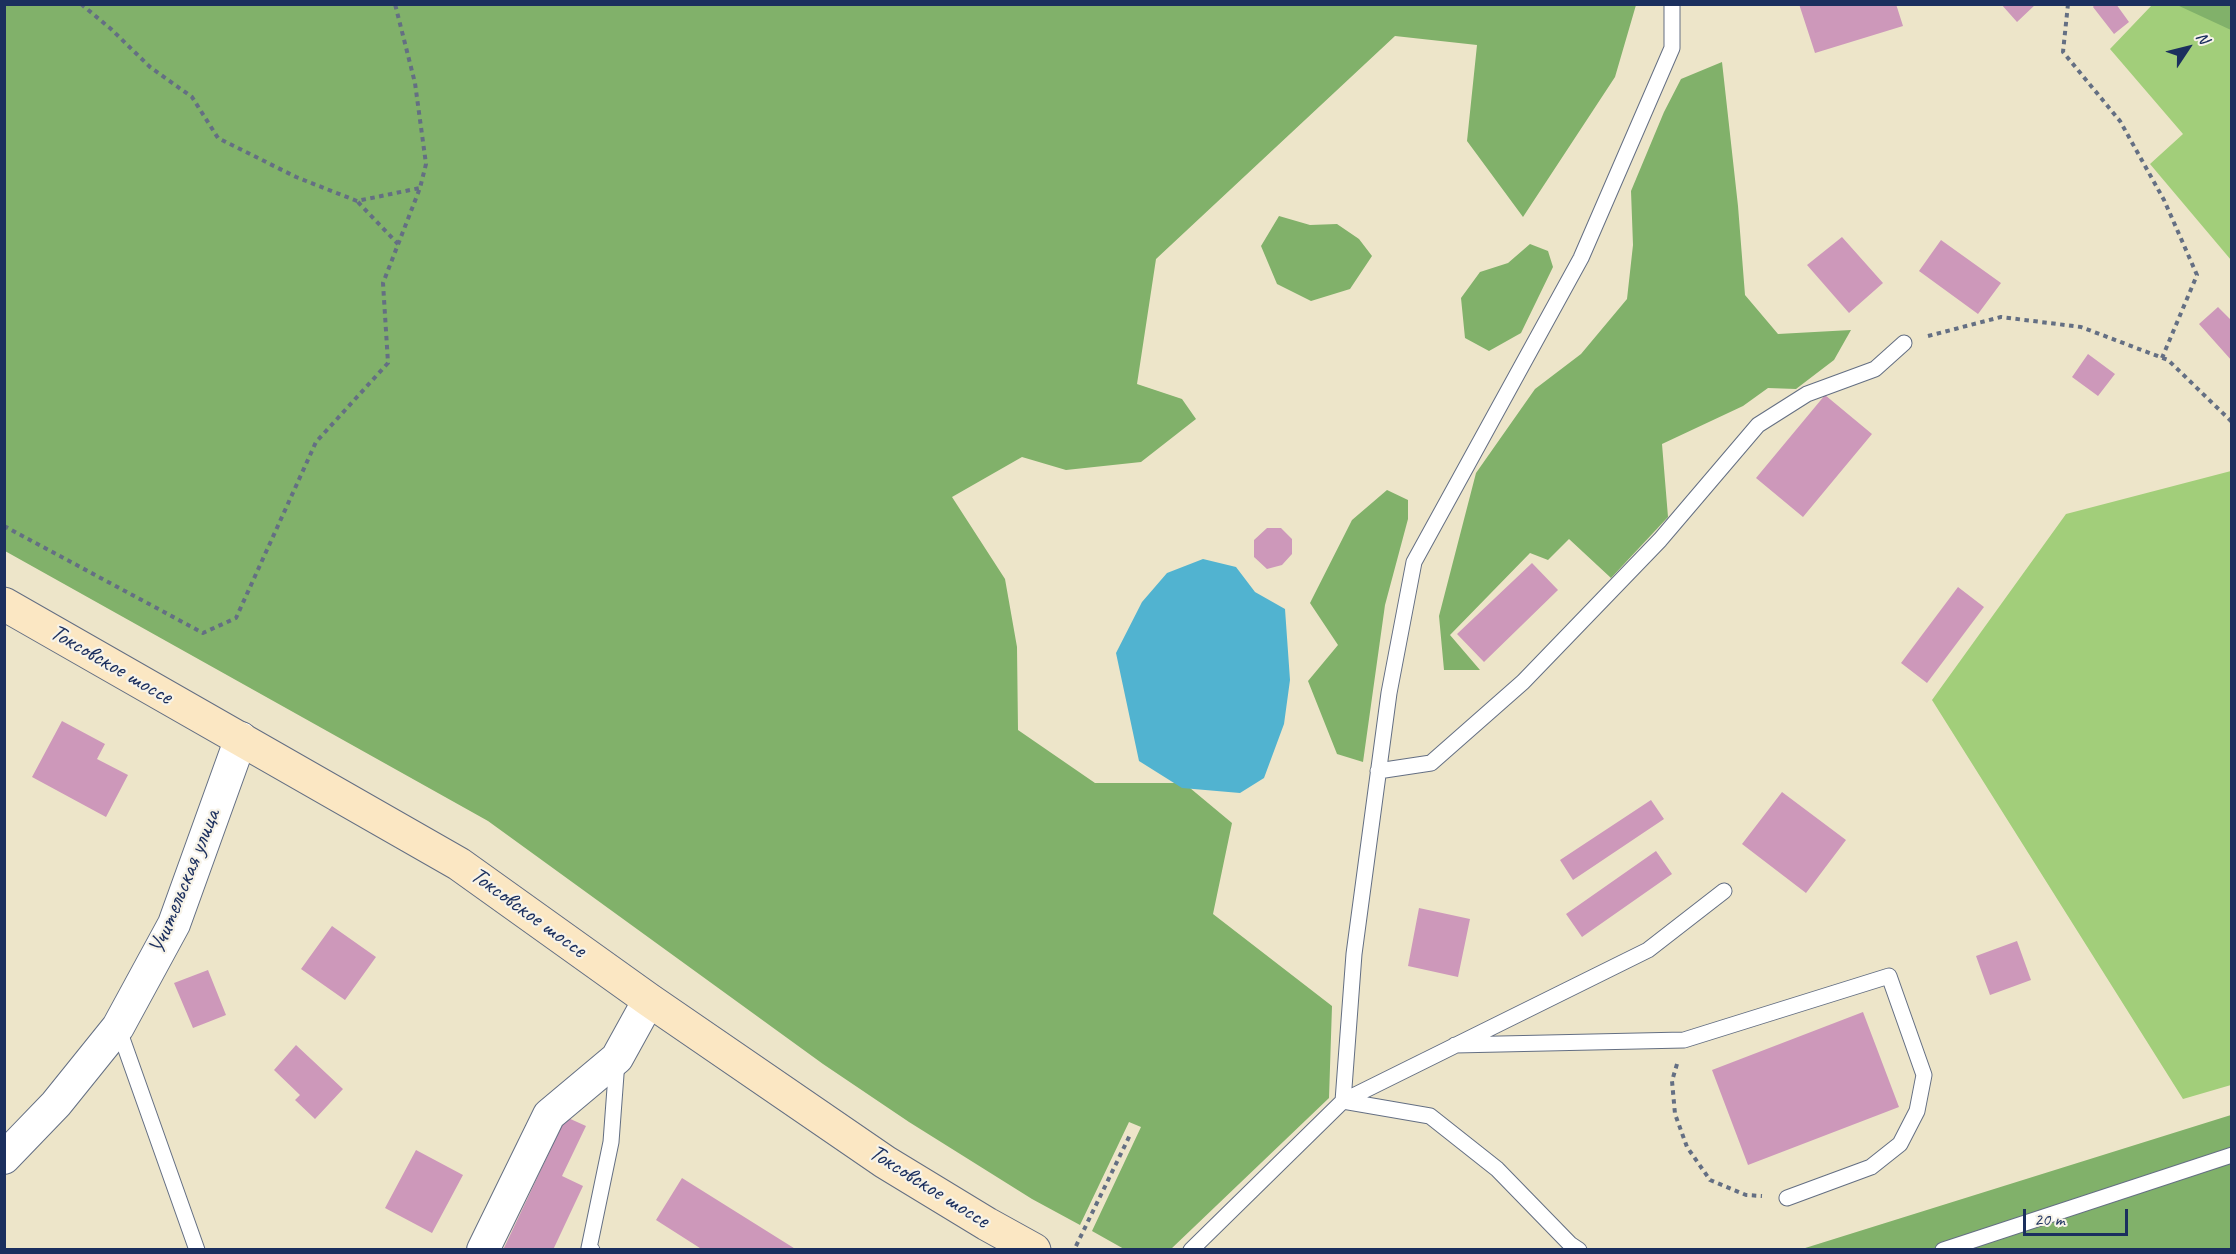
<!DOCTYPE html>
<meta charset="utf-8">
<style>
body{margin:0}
#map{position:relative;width:2236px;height:1254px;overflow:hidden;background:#ede5c9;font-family:Caveat,sans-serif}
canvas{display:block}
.frame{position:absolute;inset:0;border:6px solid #1b2f5e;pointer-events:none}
.north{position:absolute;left:2158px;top:18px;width:60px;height:60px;-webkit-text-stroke:4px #f7f3e8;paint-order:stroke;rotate:55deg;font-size:16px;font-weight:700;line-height:24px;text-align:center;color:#1b2f5e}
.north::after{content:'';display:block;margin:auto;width:21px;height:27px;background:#1b2f5e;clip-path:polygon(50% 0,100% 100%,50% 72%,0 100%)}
.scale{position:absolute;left:2023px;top:1209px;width:105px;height:27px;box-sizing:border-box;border:3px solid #1b2f5e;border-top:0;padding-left:8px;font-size:18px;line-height:21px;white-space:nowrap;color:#1b2f5e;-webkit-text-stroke:4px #f7f3e8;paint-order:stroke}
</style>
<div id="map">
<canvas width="2236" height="1254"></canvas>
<div class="frame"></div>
<div class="north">N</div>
<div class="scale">20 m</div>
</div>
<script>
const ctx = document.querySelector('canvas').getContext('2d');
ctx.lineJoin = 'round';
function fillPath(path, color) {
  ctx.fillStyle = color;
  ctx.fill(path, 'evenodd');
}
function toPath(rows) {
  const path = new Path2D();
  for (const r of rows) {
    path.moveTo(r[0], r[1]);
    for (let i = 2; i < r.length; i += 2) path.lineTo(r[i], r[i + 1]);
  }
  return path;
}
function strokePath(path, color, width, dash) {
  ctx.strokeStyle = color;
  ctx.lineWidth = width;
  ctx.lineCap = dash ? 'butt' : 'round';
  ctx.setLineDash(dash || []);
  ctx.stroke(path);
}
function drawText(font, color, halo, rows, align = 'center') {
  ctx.font = font + ' Caveat,sans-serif';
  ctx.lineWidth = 4.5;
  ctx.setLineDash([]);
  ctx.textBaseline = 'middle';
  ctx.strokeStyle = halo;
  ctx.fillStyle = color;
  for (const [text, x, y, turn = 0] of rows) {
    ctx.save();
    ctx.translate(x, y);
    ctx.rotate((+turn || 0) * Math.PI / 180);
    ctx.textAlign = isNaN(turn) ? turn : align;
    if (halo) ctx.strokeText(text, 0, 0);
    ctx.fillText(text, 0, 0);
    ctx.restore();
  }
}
fillPath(toPath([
 [2152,5,2231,5,2231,260,2150,164,2183,134,2110,49],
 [2231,471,2231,1085,2183,1099,1932,700,2066,514]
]), '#a2ce7a');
fillPath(toPath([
 [5,5,1636,5,1615,77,1523,217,1467,141,1477,45,1395,36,1156,259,1137,384,1182,399,1196,419,1141,462,1066,470,1022,457,952,497,1005,579,1017,647,1018,730,1095,783,1184,783,1232,823,1213,914,1332,1006,1329,1098,1171,1249,1124,1249,1092,1231,1141,1127,1129,1122,1080,1225,1032,1199,909,1122,823,1064,488,821,5,551],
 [2177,5,2231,5,2231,30],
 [1722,62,1738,206,1745,295,1778,334,1851,330,1834,360,1796,389,1768,388,1743,406,1662,444,1668,517,1611,578,1569,539,1548,560,1530,553,1450,635,1480,670,1444,670,1439,616,1476,473,1535,389,1581,354,1627,299,1633,245,1631,191,1664,112,1681,79],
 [1279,216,1310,225,1337,224,1359,239,1372,256,1350,289,1311,301,1277,284,1261,246],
 [1530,244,1548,251,1553,267,1521,333,1489,351,1465,338,1461,298,1480,272,1508,263],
 [1387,490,1408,500,1408,519,1385,605,1363,762,1337,754,1308,681,1338,645,1310,603,1352,520],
 [2231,1115,2231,1249,1802,1249]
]), '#81b16a');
fillPath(toPath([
 [1203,559,1236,567,1255,592,1285,609,1290,680,1284,724,1264,778,1240,793,1182,788,1139,761,1116,653,1142,602,1167,573]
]), '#51b3d0');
fillPath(toPath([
 [1799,4,1896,4,1903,26,1815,53],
 [2001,4,2036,4,2017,22],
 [2095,4,2116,4,2129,22,2114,34,2093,7],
 [1842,237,1883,283,1849,313,1807,265],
 [1941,240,2001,283,1978,314,1919,271],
 [2218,307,2232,321,2232,361,2199,324],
 [2088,354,2115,374,2098,396,2072,377],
 [1825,395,1872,434,1803,517,1756,478],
 [1267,528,1281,528,1292,539,1292,554,1282,565,1267,569,1254,557,1254,540],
 [1532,563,1558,590,1484,662,1457,634],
 [1958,587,1984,607,1927,683,1901,663],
 [62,721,105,744,97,759,128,775,106,817,32,777],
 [1782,792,1846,840,1806,893,1742,844],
 [1651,800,1664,819,1573,880,1560,860],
 [1656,851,1672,874,1582,937,1566,914],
 [1419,908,1470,919,1458,977,1408,966],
 [332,926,376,957,345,1000,301,969],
 [2017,941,2031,980,1990,995,1976,956],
 [208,970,226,1015,193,1028,174,983],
 [1863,1012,1899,1107,1748,1165,1712,1070],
 [296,1045,343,1089,315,1119,295,1100,300,1095,274,1070],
 [566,1117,586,1126,562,1176,583,1186,553,1250,503,1250],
 [416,1150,463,1175,432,1233,385,1208],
 [682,1178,797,1250,703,1250,656,1220]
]), '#cd98ba');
const lane = toPath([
 [1378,771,1431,763,1523,682,1660,540,1758,425,1807,394,1875,369,1904,343],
 [118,1027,197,1250],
 [1455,1045,1684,1040,1889,976,1924,1075,1917,1111,1900,1144,1871,1167,1787,1198],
 [592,1250,589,1248,611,1142,617,1061],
 [1191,1250,1343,1101,1648,950,1724,891],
 [1579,1250,1570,1244,1497,1169,1430,1116,1343,1101,1354,954,1389,693,1414,562,1581,258,1672,48,1672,4],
 [1943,1250,2232,1155]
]);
const street = toPath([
 [4,1158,56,1104,118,1027,174,924,241,738],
 [483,1250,549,1115,617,1058,649,1000]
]);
const secondary = toPath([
 [4,604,459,864,649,1000,885,1162,987,1224,1034,1250]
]);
strokePath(lane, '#646f83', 17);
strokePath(street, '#646f83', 34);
strokePath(secondary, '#646f83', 35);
strokePath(toPath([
 [81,4,111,29,150,67,192,97,218,138,296,177,357,201,420,188],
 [2068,4,2063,52,2120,121,2164,200,2197,275,2162,358],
 [358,202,398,244],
 [1928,336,2001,317,2081,327,2168,360,2232,422],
 [4,526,203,633,236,618,316,442,388,363,383,283,420,188,426,164,415,83,395,4],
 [1677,1064,1672,1081,1675,1114,1687,1147,1710,1180,1746,1195,1762,1196],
 [1076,1246,1130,1135]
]), '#646f83', 4, [4.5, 4.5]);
strokePath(lane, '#fff', 15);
strokePath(street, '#fff', 32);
strokePath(secondary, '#fbe7c3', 33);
drawText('24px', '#1b2f5e', '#f7f3e8', [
 ["Токсовское шоссе",111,665,30],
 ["Учительская улица",185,882,-68],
 ["Токсовское шоссе",528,913,36],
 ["Токсовское шоссе",929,1187,32]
]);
</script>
